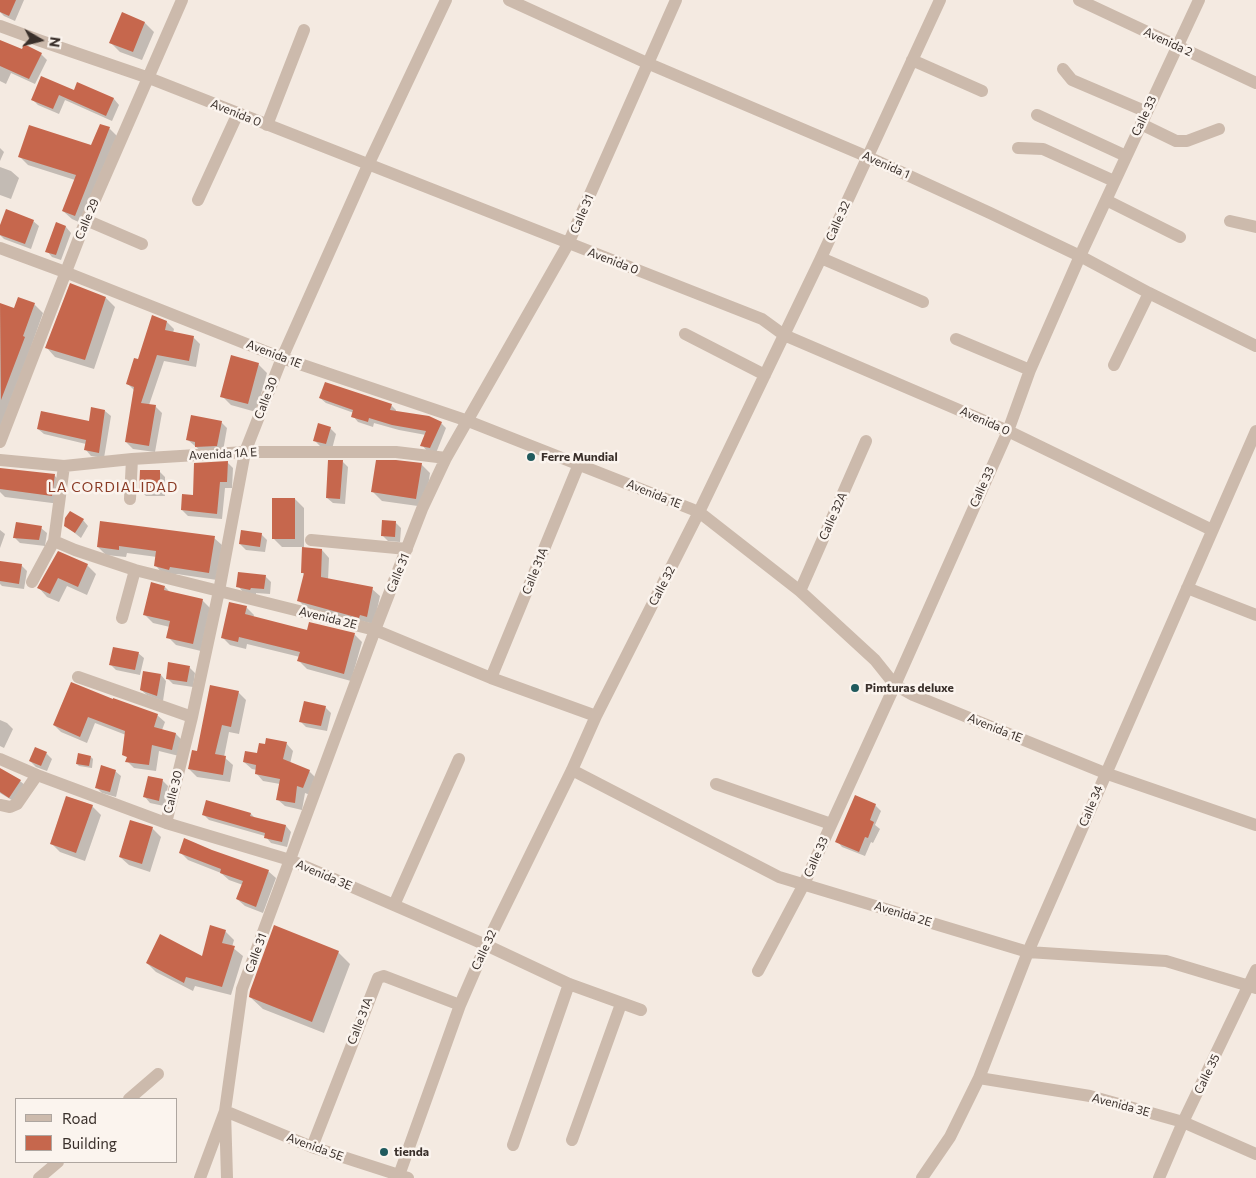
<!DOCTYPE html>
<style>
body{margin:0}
#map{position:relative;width:1256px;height:1178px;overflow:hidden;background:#f4eae1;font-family:Commissioner,sans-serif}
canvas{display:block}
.legend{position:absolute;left:15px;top:1098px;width:162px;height:65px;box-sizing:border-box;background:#fbf4ee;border:1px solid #aea6a0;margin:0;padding:6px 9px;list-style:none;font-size:15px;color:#3a302b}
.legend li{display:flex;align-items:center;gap:10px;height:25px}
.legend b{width:25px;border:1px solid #aea6a0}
.north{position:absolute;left:15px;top:15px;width:50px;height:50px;-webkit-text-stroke:4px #fbf4ee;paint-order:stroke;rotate:98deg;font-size:14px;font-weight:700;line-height:20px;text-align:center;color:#3a302b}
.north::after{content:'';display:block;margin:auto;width:18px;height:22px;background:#3a302b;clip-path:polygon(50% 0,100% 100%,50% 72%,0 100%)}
</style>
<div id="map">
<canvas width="1256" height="1178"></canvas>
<ul class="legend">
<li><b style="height:6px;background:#ccbaac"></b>Road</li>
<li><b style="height:14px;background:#c6674d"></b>Building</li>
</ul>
<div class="north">N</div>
</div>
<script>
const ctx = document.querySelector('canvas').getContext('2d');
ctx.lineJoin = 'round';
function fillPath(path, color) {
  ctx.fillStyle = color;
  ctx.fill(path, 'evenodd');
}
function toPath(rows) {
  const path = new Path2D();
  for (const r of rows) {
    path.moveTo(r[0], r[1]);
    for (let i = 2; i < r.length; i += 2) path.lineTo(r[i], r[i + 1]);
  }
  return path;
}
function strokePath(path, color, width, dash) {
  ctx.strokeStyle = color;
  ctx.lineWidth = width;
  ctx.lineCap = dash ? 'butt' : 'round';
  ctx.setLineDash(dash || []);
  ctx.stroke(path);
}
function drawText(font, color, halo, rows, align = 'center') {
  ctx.font = font + ' Commissioner,sans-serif';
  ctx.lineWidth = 5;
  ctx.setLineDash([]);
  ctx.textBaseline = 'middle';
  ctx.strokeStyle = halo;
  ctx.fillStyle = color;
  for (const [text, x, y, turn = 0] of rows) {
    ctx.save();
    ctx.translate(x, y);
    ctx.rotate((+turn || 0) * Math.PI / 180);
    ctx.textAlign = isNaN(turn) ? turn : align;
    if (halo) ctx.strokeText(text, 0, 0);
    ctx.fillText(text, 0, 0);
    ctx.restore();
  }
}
fillPath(toPath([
 [3,0,24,0,15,21,4,16,0,12],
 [122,14,145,23,154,32,142,60,120,52,111,43],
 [0,42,22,51,41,54,47,60,35,84,11,73,6,84,0,81],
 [78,84,114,99,119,105,112,121,65,100,59,114,38,105,33,100,75,91],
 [109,128,118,137,83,224,72,219,63,211,75,180,28,165,20,157,92,146],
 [0,148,4,152,0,161],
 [0,167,11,171,19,178,11,199,0,195],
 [33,221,39,226,31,249,4,239,0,235,0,228],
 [57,224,66,227,71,233,61,260,52,257,47,251],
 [106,298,115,307,94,369,55,357,47,348],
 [34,304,43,313,0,435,0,305,15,309],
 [153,317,167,322,174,329,173,333,193,337,200,344,196,367,164,361,149,405,155,406,162,413,155,452,133,449,126,442,134,390,127,383,139,361],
 [258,364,267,373,256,412,231,405,222,396],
 [320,398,391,405,396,410,396,412,441,423,446,428,436,453,427,451,422,445,426,435,399,430,374,423,373,427,358,422,353,416,354,413,326,403],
 [105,411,111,416,104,458,91,456,86,450,86,444,44,434,38,429,90,423],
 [221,422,227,428,223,451,202,452,188,440],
 [330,428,336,434,332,449,320,446,314,440],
 [342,461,348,467,345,504,333,503,327,498],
 [227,462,233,468,232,488,225,488,222,519,188,516,182,510],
 [421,464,430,473,425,507,382,501,373,492],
 [0,469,54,475,63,484,60,504,5,497,0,492],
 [159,471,165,477,165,496,146,496,140,490],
 [295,499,304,508,304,548,322,550,329,558,328,580,372,589,380,596,374,624,306,608,298,600,305,576,302,572,303,547,282,547,273,538],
 [83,520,88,526,81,538,66,526],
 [395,522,401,528,400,542,388,541,382,535],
 [41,528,47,533,45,546,20,543,15,538],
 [0,530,5,534,0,548],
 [261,534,267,540,265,552,246,550,240,544],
 [214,538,222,545,217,580,177,574,163,574,156,566,157,557,127,553,126,557,106,555,98,547],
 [58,553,87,565,96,574,87,595,67,586,59,602,47,597,39,588],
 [0,562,21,565,27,571,24,589,2,586,0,584],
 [265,576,271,582,270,594,256,593,256,595,243,592,238,586],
 [165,587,170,592,202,600,210,608,201,651,176,645,168,637,170,627,153,623,145,615],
 [246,607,254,615,253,618,307,632,354,634,362,642,351,681,307,669,299,661,300,657,247,644,246,649,230,645,222,637],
 [138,653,144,658,140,675,116,670,111,665],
 [189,667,195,673,193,687,173,684,167,678],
 [161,675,166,681,163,701,147,695,141,690],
 [238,692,246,700,239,734,229,732,224,757,233,765,230,782,197,777,189,769,198,752],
 [113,701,157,715,165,722,162,730,176,734,183,741,179,756,159,751,156,771,134,768,127,761,128,758,124,754,126,735,95,723,87,743,61,732,54,725],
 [325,707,331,713,327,731,306,727,300,721],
 [0,720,7,723,13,729,4,748,0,746],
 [286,743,293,751,290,764,309,771,316,778,310,795,305,793,302,810,285,806,277,799,280,784,263,781,256,773,257,770,252,769,244,762],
 [46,753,52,759,47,771,36,767,30,761],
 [91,757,93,759,92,768,79,766,77,764],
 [0,770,20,781,26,786,15,802,0,793],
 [115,771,121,776,116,797,102,793,96,787],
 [162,780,168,786,164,806,150,803,145,797],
 [207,801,251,814,256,819,286,826,291,832,287,847,271,843,265,836,209,820,203,814],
 [875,805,881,811,875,825,880,829,873,843,871,842,865,856,842,847,837,841],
 [92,806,101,815,85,861,60,852,51,843],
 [152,828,161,837,150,872,129,865,120,857],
 [180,852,268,871,276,878,263,913,245,906,237,899,243,885,229,880,221,873,188,860],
 [225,931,234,940,232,947,243,956,231,995,195,986,193,991,156,972,147,963,202,957],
 [338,952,350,964,324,1033,263,1009,250,997]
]), '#0003');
fillPath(toPath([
 [0,0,16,0,9,16,0,12],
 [122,12,145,22,133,52,109,43],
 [0,40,22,49,24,44,42,53,29,79,0,66],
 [41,76,74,90,77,82,114,98,106,116,59,95,53,109,31,100],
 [100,124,110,127,75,216,62,211,76,175,18,157,29,125,91,145],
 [6,209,34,220,25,244,0,235,0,225],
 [56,222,66,226,56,255,45,252],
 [70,283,106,297,85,360,45,348],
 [18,297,35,303,23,336,25,337,1,400,0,303,14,308],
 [152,315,167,321,165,330,194,336,189,361,157,355,141,403,156,405,149,446,125,442,134,387,126,384,134,358,138,359],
 [231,355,259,363,248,404,220,397],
 [325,382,392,404,390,410,429,416,442,422,430,448,420,446,426,431,392,425,369,418,368,422,351,417,353,410,319,398],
 [91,407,105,410,99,453,84,450,86,440,37,429,41,411,89,421],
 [191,415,222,421,217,446,195,447,195,442,186,440],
 [318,423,331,427,326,444,313,441],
 [328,460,343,460,340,499,326,498],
 [376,460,396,460,422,463,416,499,371,492],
 [228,461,227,482,220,482,217,514,181,510,182,494,193,495,194,463],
 [0,468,55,474,52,496,0,489],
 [140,470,160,470,160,491,139,491],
 [272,498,295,498,295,539,272,539],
 [70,511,84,519,75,533,64,526,65,518],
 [382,520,396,521,395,537,381,536],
 [100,521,215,536,209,573,170,567,169,570,154,566,156,551,119,546,119,550,97,547],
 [16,522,42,526,39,540,13,538],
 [241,530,262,533,260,547,239,544],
 [302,547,322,549,321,577,373,587,367,617,360,615,359,618,297,601,304,573,301,573],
 [58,551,88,564,78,587,58,578,50,594,37,588],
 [0,561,22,564,19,584,0,581],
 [238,572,266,575,264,589,251,588,250,590,236,587],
 [151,582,165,586,164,590,203,599,193,644,166,638,170,621,143,615],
 [229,602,247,606,245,614,307,630,309,622,355,633,344,674,297,661,300,652,239,637,238,642,221,638],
 [113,647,139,652,135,670,109,665],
 [168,662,190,666,187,682,166,679],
 [143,671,161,674,157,696,140,690],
 [71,682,113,699,113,698,158,714,154,727,176,733,172,750,152,745,149,765,125,762,127,757,122,755,125,731,88,717,80,737,53,725],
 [210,685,239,691,231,727,222,725,215,754,226,756,223,775,188,769,192,750,197,751],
 [304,701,326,706,321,726,299,722],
 [266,738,287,742,283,759,310,770,303,788,297,786,295,803,276,800,280,779,255,774,256,765,243,762,245,751,257,753,259,743,265,744],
 [35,747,47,752,41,766,29,761],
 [78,753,91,756,89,766,76,764],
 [101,765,116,770,110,792,95,788],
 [0,768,21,780,9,798,0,792],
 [148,776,163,779,159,801,143,797],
 [855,795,876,804,870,820,874,822,868,838,865,837,859,852,835,842],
 [66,796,93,805,76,853,50,844],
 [206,800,251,813,250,816,286,825,282,842,264,838,265,833,202,815],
 [130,820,153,827,142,864,119,857],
 [184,838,212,850,269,870,256,907,236,899,243,881,220,873,221,869,179,853],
 [210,925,226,930,222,943,235,946,222,987,186,977,184,983,146,963,160,934,202,956],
 [274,925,339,951,312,1022,249,997,250,991]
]), '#c6674d');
strokePath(toPath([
 [509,0,647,63,868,157,990,213,1080,256,1149,293,1256,346],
 [1079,0,1256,83],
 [0,26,41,41,149,78,762,319,784,335,1008,431,1212,530],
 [912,60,982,91],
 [1063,69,1072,80,1147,112],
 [1037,115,1126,156],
 [1141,124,1176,141,1187,141,1219,129],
 [267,125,304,30],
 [1018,148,1043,149,1114,181],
 [198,200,238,113],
 [1106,200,1180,237],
 [86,220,142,244],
 [1230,221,1256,227],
 [0,248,65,272,282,358,468,421,699,512,800,591,875,660,895,685,913,695,1105,773,1256,825],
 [821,258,923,302],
 [685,334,765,375],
 [956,339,1030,370],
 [1114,365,1149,293],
 [0,442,86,220,182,0],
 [0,460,64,466,132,459,245,452,396,452,446,458],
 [130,499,132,459],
 [311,540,407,549],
 [54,541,75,550,135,570,375,630,491,678,596,716],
 [32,582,54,541,64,466],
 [1187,588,1256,615],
 [800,591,866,441],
 [122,618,135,570],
 [78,677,192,717],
 [491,678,579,464],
 [0,759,37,775,166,823,290,860,486,945,569,984,641,1010],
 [572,770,779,877,1028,952,1166,961,1256,988],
 [716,784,831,824],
 [0,805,10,807,17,804,37,775],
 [166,823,192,717,219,591,245,452,282,358,369,163,446,0],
 [394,905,459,759],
 [758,971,804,884,895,685,1008,431,1030,370,1080,256,1199,0],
 [979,1078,1090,1096,1183,1122,1256,1154],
 [129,1099,158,1074],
 [572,1140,621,1004],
 [513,1145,569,984],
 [312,1147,378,978,384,976,460,1005],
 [39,1178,58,1162],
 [200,1178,225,1111,242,989,375,630,422,509,446,458,568,244,676,0],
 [227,1178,225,1111,312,1147,408,1178],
 [398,1178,460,1005,486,945,572,770,596,716,699,512,821,258,940,0],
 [922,1178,950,1137,979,1078,1028,952,1256,431],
 [1159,1178,1183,1122,1256,970]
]), '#ccbaac', 12);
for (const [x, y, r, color] of [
 [531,457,5,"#205a5d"],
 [855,688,5,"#205a5d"],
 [384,1152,5,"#205a5d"]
]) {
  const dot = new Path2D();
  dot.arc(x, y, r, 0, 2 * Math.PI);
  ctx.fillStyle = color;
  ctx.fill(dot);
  strokePath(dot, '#fbf4ee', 2);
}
drawText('12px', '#3a302b', '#fbf4ee', [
 ["Avenida 2",1168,42,25],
 ["Avenida 0",236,113,22],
 ["Calle 33",1144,116,-65],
 ["Avenida 1",886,165,24],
 ["Calle 31",582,214,-67],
 ["Calle 29",87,219,-67],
 ["Calle 32",838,221,-66],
 ["Avenida 0",613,261,21],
 ["Avenida 1E",274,354,21],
 ["Calle 30",266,398,-69],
 ["Avenida 0",985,421,24],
 ["Avenida 1A E",223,454,-3],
 ["Calle 33",982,487,-66],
 ["Avenida 1E",654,494,22],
 ["Calle 32A",833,516,-66],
 ["Calle 31A",535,571,-68],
 ["Calle 31",398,573,-68],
 ["Calle 32",662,586,-63],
 ["Avenida 2E",328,618,14],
 ["Avenida 1E",995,728,22],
 ["Calle 30",173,792,-76],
 ["Calle 34",1091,806,-67],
 ["Calle 33",816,857,-66],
 ["Avenida 3E",324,875,23],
 ["Avenida 2E",903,914,17],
 ["Calle 32",484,950,-65],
 ["Calle 31",256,953,-70],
 ["Calle 31A",360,1021,-69],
 ["Calle 35",1207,1074,-64],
 ["Avenida 3E",1121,1105,15],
 ["Avenida 5E",315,1147,20]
]);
drawText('bold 12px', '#3a302b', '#fbf4ee', [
 ["Ferre Mundial",541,457],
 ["Pimturas deluxe",865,688],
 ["tienda",394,1152]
], 'left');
ctx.letterSpacing = '1px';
drawText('14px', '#8a3a24', '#fbf4ee', [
 ["LA CORDIALIDAD",113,487]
]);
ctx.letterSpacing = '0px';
</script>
